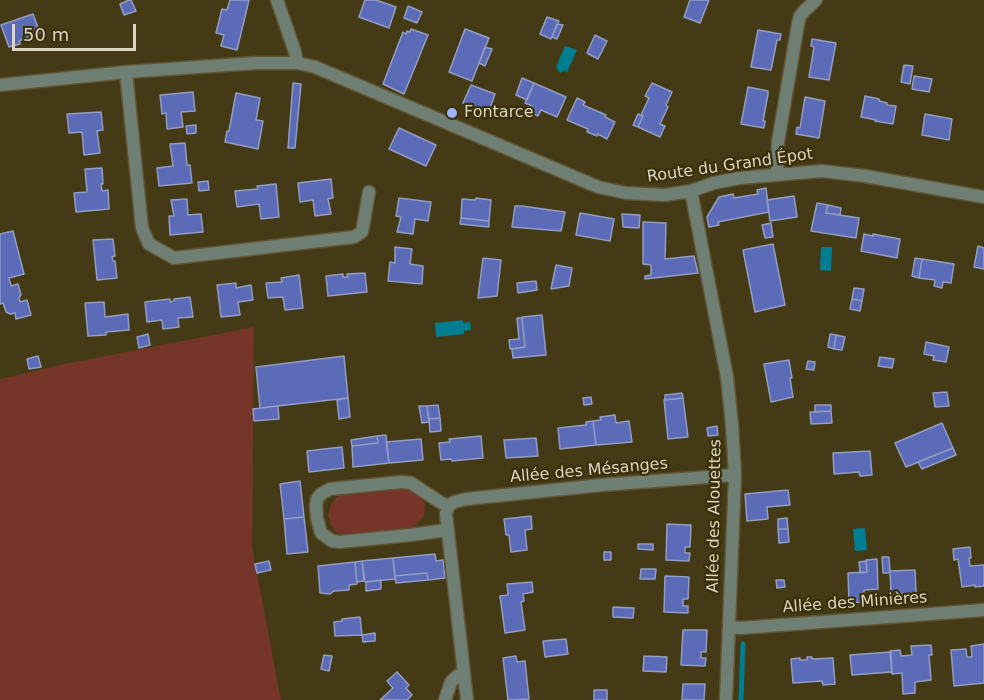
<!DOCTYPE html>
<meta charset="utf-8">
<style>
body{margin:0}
#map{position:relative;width:984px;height:700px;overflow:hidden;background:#453a16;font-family:"DejaVu Sans",sans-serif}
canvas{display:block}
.scale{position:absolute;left:12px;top:24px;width:124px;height:27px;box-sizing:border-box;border:3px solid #dbd5c2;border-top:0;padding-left:8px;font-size:18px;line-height:21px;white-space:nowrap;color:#dbd5c2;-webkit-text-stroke:4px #3a300a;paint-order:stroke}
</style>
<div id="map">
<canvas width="984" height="700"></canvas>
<div class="scale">50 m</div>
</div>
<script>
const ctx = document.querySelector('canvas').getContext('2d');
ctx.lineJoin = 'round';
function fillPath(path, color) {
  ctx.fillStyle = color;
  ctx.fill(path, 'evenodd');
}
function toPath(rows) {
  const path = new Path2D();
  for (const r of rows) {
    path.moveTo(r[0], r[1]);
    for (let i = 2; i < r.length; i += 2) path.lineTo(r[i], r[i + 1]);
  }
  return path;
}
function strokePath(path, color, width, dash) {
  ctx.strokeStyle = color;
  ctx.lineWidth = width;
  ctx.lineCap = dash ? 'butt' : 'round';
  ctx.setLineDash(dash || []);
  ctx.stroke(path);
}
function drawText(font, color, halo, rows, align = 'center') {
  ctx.font = font + ' "DejaVu Sans",sans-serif';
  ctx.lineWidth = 4.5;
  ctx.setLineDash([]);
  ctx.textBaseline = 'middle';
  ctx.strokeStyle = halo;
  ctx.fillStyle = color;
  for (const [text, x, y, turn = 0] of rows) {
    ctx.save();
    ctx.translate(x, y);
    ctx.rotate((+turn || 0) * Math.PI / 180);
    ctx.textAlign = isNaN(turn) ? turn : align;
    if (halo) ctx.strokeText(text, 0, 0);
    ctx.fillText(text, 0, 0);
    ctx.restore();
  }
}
fillPath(toPath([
 [254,327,252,547,281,700,0,700,0,379,65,364],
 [402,487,410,490,421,497,425,505,424,515,416,525,406,529,347,535,337,533,331,525,328,515,331,505,336,498,342,494]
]), '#753629');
fillPath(toPath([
 [565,46,577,50,567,72,564,71,560,73,556,67],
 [821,247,832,247,831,271,820,270],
 [463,320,463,323,470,322,471,330,464,331,464,334,436,337,435,323],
 [865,528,867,550,855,551,853,529]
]), '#007e91');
strokePath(toPath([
 [741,700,743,644]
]), '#007e91', 5);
const building = toPath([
 [129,0,131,0,136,11,124,15,120,4,129,0],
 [230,0,249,0,237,50,221,46,224,35,216,33,222,9,227,10,230,0],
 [365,0,376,0,396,7,389,28,359,17,365,0],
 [690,0,709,0,700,23,684,17,690,0],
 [408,6,422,12,417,23,404,18,408,6],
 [33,14,40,33,19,41,20,44,9,47,1,25,33,14],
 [547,17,559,21,551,39,540,34,547,17],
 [557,24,563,25,557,39,552,37,557,24],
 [411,29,428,35,404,94,383,84,403,32,406,34,407,31,410,32,411,29],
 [465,29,489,38,472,81,449,72,465,29],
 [758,30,781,34,780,40,777,40,771,70,751,67,758,30],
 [595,35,607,41,598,59,587,53,595,35],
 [812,39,836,43,829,80,809,77,814,47,811,46,812,39],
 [485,47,492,49,485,66,479,63,485,47],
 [904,65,913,66,910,84,901,82,904,65],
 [914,76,932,79,929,92,912,89,914,76],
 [522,78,534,83,527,100,516,95,522,78],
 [293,83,301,84,295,148,288,148,293,83],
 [534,83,566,97,557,117,541,110,538,116,530,112,532,106,525,103,534,83],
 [652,83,672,92,666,105,668,107,660,124,665,126,660,137,638,127,643,116,641,115,649,98,645,96,652,83],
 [471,85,495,94,488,114,463,103,471,85],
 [748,87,768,91,768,94,763,121,765,121,764,128,741,124,748,87],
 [193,92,195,111,181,112,183,127,167,129,166,113,162,114,160,95,193,92],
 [236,93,260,98,256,120,263,121,258,149,225,142,227,131,229,131,236,93],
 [865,96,879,99,879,101,887,103,887,105,896,106,893,124,875,121,876,120,861,117,865,96],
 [805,97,825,101,819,138,796,134,797,127,800,128,805,97],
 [577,98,585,102,583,105,606,115,605,117,615,122,607,139,598,134,597,136,587,132,588,129,567,120,577,98],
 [101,112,103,130,97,131,100,153,84,155,82,132,69,133,67,114,101,112],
 [638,114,643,116,638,127,633,125,638,114],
 [925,114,952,119,949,140,922,135,925,114],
 [196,125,196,133,187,134,186,126,196,125],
 [399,128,436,145,426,166,389,149,399,128],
 [185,143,187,165,190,165,192,183,159,186,157,168,173,166,170,144,185,143],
 [102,168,103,184,101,184,102,191,108,190,109,209,76,212,74,193,87,192,85,169,102,168],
 [331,179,333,198,328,199,331,214,315,216,313,200,300,202,298,183,331,179],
 [208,181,209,190,199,191,198,182,208,181],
 [276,184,279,217,261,219,259,204,237,207,235,191,258,189,257,186,276,184],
 [766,188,769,212,718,222,719,225,709,227,707,217,719,197,733,194,734,198,758,194,757,190,766,188],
 [794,196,797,217,770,221,767,200,794,196],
 [399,198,431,202,428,221,415,219,413,234,397,232,401,217,396,216,399,198],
 [476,198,491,200,489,221,461,218,462,199,475,200,476,198],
 [187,199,188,215,201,214,203,232,170,235,169,216,174,216,171,200,187,199],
 [817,203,828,205,826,213,859,218,856,238,811,231,817,203],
 [828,205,841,208,840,215,826,213,828,205],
 [515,206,522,206,565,212,561,231,512,227,515,206],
 [580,213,614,219,610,241,576,235,580,213],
 [622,214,640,215,639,228,623,227,622,214],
 [461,218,489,221,489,227,460,224,461,218],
 [643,222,666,223,665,259,694,256,698,273,645,279,645,276,651,275,651,265,643,264,643,222],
 [771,223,773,237,765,238,762,225,771,223],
 [13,231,24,274,9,278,11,286,18,284,21,295,19,297,20,302,27,300,31,315,16,319,15,313,10,314,6,312,3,303,0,304,0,234,13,231],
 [864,234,873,236,873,234,900,239,897,258,861,251,864,234],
 [113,239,115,256,112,257,113,261,115,261,117,278,97,280,93,240,113,239],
 [773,244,785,305,755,312,743,250,773,244],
 [978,246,984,248,984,269,974,267,978,246],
 [395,247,412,249,410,264,423,266,422,284,388,281,390,262,395,263,395,247],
 [483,258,501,260,497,296,478,298,483,258],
 [915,258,922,259,919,278,912,276,915,258],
 [922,259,954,264,951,283,943,282,942,288,934,286,935,280,919,278,922,259],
 [556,265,572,268,569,286,551,289,556,265],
 [365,273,367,292,328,296,326,276,343,274,343,277,348,277,347,274,365,273],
 [299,275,303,308,285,310,283,297,268,298,266,283,282,282,281,278,299,275],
 [536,281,537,290,518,293,517,283,536,281],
 [236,283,236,288,251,285,253,300,238,302,240,315,221,317,217,285,236,283],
 [854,288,864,289,862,301,852,299,854,288],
 [190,297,193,317,178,318,179,327,163,329,162,320,147,322,145,302,170,299,170,302,174,301,174,299,190,297],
 [852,299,862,301,860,311,850,309,852,299],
 [104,302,105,317,128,314,129,330,106,332,106,335,88,336,85,303,104,302],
 [542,315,546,355,513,358,512,349,525,347,522,317,542,315],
 [517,318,522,318,525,347,510,349,509,340,519,339,517,318],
 [148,334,150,345,139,348,137,337,148,334],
 [830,334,836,335,834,349,828,347,830,334],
 [836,335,845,337,842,350,834,349,836,335],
 [926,342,949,347,946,362,933,360,934,356,924,354,926,342],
 [38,356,41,367,29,369,27,359,38,356],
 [344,356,348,398,260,408,256,367,344,356],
 [880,357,894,359,892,368,878,366,880,357],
 [789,360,792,378,790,378,793,397,771,402,764,364,789,360],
 [808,361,815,362,814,370,806,369,808,361],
 [947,392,949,406,935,407,933,393,947,392],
 [682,393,683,398,665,400,665,395,682,393],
 [591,397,592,404,584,405,583,398,591,397],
 [348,398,350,417,339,419,337,400,348,398],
 [683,398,688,437,668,439,664,400,683,398],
 [438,405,440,418,429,419,427,406,438,405],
 [815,405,831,405,831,411,815,412,815,405],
 [278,406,279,419,254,421,253,409,278,406],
 [419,406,427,406,429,422,422,423,419,406],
 [831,411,832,423,811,424,810,412,831,411],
 [615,415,616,423,629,421,632,442,596,445,593,421,601,420,600,417,615,415],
 [440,418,441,431,430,432,429,419,440,418],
 [593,421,596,445,560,449,558,428,586,425,586,422,593,421],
 [942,423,953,448,906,467,895,443,942,423],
 [717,426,718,435,708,436,707,428,717,426],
 [386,435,389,463,353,467,352,446,378,443,377,436,386,435],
 [377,436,378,443,352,446,351,440,377,436],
 [481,436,483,458,452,461,451,459,441,460,439,443,450,442,449,439,481,436],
 [536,438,538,456,506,458,504,440,536,438],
 [421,439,423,460,389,463,386,442,421,439],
 [342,447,344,468,309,472,307,451,342,447],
 [953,448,956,455,922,469,918,462,953,448],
 [870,451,872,475,860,476,859,472,834,474,833,453,870,451],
 [300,481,304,517,284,519,280,484,300,481],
 [788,490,790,505,767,507,768,519,747,521,745,494,788,490],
 [531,516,532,529,525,530,527,550,511,552,509,535,506,535,504,519,531,516],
 [304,517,308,552,287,554,284,519,304,517],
 [787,518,788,529,778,529,778,519,787,518],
 [667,524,691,525,690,547,685,547,685,553,690,553,689,561,666,560,667,524],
 [778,529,788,529,789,542,779,543,778,529],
 [638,544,653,544,653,550,638,549,638,544],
 [970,547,971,558,969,558,970,566,984,565,984,586,975,587,975,585,962,587,958,559,954,560,953,549,970,547],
 [604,552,611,552,611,560,604,560,604,552],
 [435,554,436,561,443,560,445,578,428,580,427,573,395,576,393,558,435,554],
 [882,557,889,557,890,573,883,573,882,557],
 [393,558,395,579,365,582,362,561,393,558],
 [877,559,878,589,864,590,864,593,862,593,862,602,849,603,848,573,867,572,866,560,877,559],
 [269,561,271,570,257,573,255,564,269,561],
 [362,561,364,581,357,582,355,562,362,561],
 [866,561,867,572,860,573,859,562,866,561],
 [355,562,357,584,349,585,349,590,334,591,330,594,320,593,318,566,355,562],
 [641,569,656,569,655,579,640,579,641,569],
 [915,570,916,593,891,594,890,571,915,570],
 [427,573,428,580,396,583,395,576,427,573],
 [665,576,689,577,688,599,683,599,683,606,688,606,688,613,664,612,665,576],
 [381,580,381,589,366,591,366,582,381,580],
 [776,580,784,580,785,587,777,588,776,580],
 [532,582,533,592,523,594,524,601,521,602,525,630,505,633,500,596,508,595,507,584,532,582],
 [613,607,634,608,633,618,613,617,613,607],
 [360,617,362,635,335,636,334,622,342,621,342,619,360,617],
 [683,630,707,630,706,652,701,652,701,658,706,658,705,666,681,665,683,630],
 [375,633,375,641,363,642,362,635,375,633],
 [566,639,568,654,545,657,543,641,566,639],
 [984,644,984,683,954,686,951,650,966,649,967,657,972,657,971,646,984,644],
 [931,645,932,655,929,655,931,680,915,682,915,693,903,694,902,673,892,674,890,651,900,650,901,656,912,655,911,646,931,645],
 [891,652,892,672,852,675,850,655,891,652],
 [324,655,332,656,329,671,321,669,324,655],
 [516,656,517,662,525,661,529,699,508,700,503,658,516,656],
 [644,656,667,657,666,672,643,671,644,656],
 [807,657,812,657,812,659,833,658,835,684,823,685,822,681,793,683,791,659,800,658,800,660,807,660,807,657],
 [397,672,409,685,406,688,412,695,407,700,380,700,393,688,387,681,397,672],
 [683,684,705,684,704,700,682,700,683,684],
 [594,690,607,690,607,700,594,700,594,690]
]);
fillPath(building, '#5b6bb7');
strokePath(building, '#939dc2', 1.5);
const street = toPath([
 [277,0,295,52,297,63],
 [126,72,142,228,149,244,174,258,354,237,362,232,369,192],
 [0,85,126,72,256,63,297,63,315,67,598,187,626,193,665,195,691,191,714,183,740,178,822,171,865,176,984,197],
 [777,174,778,142,798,24,800,16,805,10,816,0],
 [691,191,727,377,732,425,735,475,726,700],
 [447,530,410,535,340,542,332,541,321,533,317,518,316,505,317,499,321,494,330,489,401,482,411,483,440,502,448,506],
 [729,627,741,628,984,610],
 [445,700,451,682,457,676,464,674],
 [467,700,446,514,448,506,454,502,466,499,602,485,735,475]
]);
strokePath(street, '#605635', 15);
strokePath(street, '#707f73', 12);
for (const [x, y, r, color] of [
 [452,113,6,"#a0b3fd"]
]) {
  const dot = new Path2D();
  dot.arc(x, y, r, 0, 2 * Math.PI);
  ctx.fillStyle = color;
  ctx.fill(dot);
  strokePath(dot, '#3a300a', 2);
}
drawText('16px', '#dbd5c2', '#3a300a', [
 ["Fontarce",464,113]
], 'left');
drawText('16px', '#dbd5c2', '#3a300a', [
 ["Route du Grand Épot",730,166,-8],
 ["Allée des Mésanges",589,471,-5],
 ["Allée des Alouettes",715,516,-89],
 ["Allée des Minières",855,603,-4]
]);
</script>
